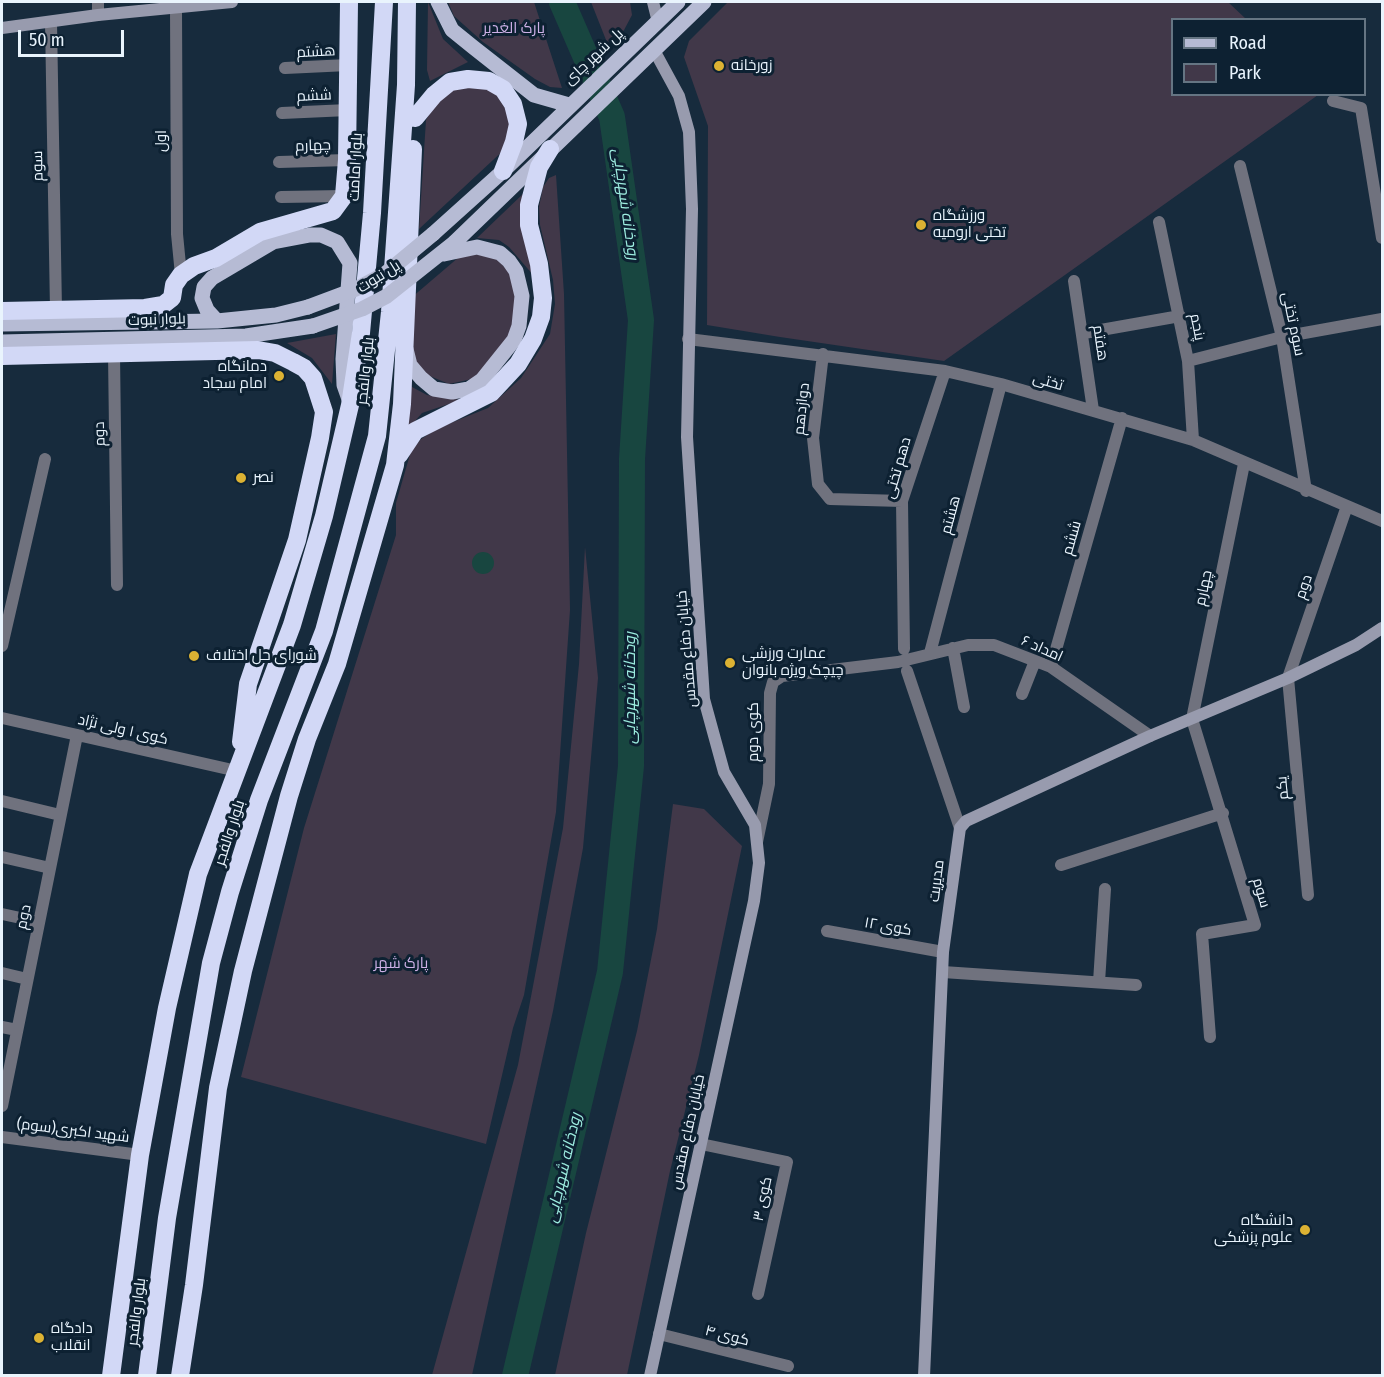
<!DOCTYPE html>
<meta charset="utf-8">
<style>
body{margin:0}
#map{position:relative;width:1384px;height:1377px;overflow:hidden;background:#172b3d;font-family:"Fira Sans Condensed",sans-serif}
canvas{display:block}
.frame{position:absolute;inset:0;border:3px solid #e9f4fd;pointer-events:none}
.legend{position:absolute;left:1171px;top:18px;width:195px;height:78px;box-sizing:border-box;background:#0d2132;border:2px solid #657583;margin:0;padding:8px 10px;list-style:none;font-size:18px;color:#e9f4fd}
.legend li{display:flex;align-items:center;gap:12px;height:30px}
.legend b{width:30px;border:2px solid #657583}
.scale{position:absolute;left:18px;top:30px;width:106px;height:27px;box-sizing:border-box;border:3px solid #e9f4fd;border-top:0;padding-left:8px;font-size:18px;line-height:21px;white-space:nowrap;color:#e9f4fd;-webkit-text-stroke:4px #0d2132;paint-order:stroke}
</style>
<div id="map">
<canvas width="1384" height="1377"></canvas>
<div class="frame"></div>
<ul class="legend">
<li><b style="height:8px;background:#b6bbd4"></b>Road</li>
<li><b style="height:16px;background:#413849"></b>Park</li>
</ul>
<div class="scale">50 m</div>
</div>
<script>
const ctx = document.querySelector('canvas').getContext('2d');
ctx.lineJoin = 'round';
function fillPath(path, color) {
  ctx.fillStyle = color;
  ctx.fill(path, 'evenodd');
}
function toPath(rows) {
  const path = new Path2D();
  for (const r of rows) {
    if (r.length === 3) {
      path.moveTo(r[0] + r[2], r[1]);
      path.arc(r[0], r[1], r[2], 0, 2 * Math.PI);
      continue;
    }
    path.moveTo(r[0], r[1]);
    for (let i = 2; i < r.length; i += 2) path.lineTo(r[i], r[i + 1]);
  }
  return path;
}
function strokePath(path, color, width, dash) {
  ctx.strokeStyle = color;
  ctx.lineWidth = width;
  ctx.lineCap = dash ? 'butt' : 'round';
  ctx.setLineDash(dash || []);
  ctx.stroke(path);
}
function drawText(font, color, halo, rows, align = 'center') {
  ctx.font = font + ' "Fira Sans Condensed",Cairo,sans-serif';
  ctx.lineWidth = 6;
  ctx.setLineDash([]);
  ctx.textBaseline = 'middle';
  ctx.strokeStyle = halo;
  ctx.fillStyle = color;
  for (const [text, x, y, turn = 0] of rows) {
    ctx.save();
    ctx.translate(x, y);
    ctx.rotate((+turn || 0) * Math.PI / 180);
    ctx.textAlign = isNaN(turn) ? turn : align;
    if (halo) ctx.strokeText(text, 0, 0);
    ctx.fillText(text, 0, 0);
    ctx.restore();
  }
}
fillPath(toPath([
 [428,2,443,39,468,62,430,81,427,70],
 [448,2,534,2,562,88,550,87,535,79,483,42,454,16],
 [591,2,630,2,632,15,623,32,608,45],
 [728,2,1228,2,1246,19,1172,20,1172,94,1318,95,944,361,780,337,707,325,708,126,684,57,689,41],
 [468,85,488,89,501,98,510,114,507,147,419,229,426,120,435,103,451,89],
 [556,175,564,294,570,610,556,812,524,995,513,1028,486,1144,241,1077,304,828,396,535,396,503,411,451,421,439,438,428,488,408,521,378,550,334,555,304,553,280,540,225,539,207,543,187,549,178],
 [526,191,534,276,509,247,499,240,477,238],
 [478,254,497,259,513,276,517,304,509,337,492,362,472,379,449,384,425,374,412,357,411,298,459,257],
 [336,334,332,384,312,358,287,343],
 [408,375,412,387,427,395,461,400,422,413,403,435],
 [585,547,598,678,583,848,553,1011,472,1375,432,1375,518,1065,563,828,579,664],
 [673,804,704,809,742,846,699,1055,670,1171,627,1375,555,1375,586,1233,637,1031,657,929]
]), '#413849');
fillPath(toPath([
 [483,563,11]
]), '#184640');
strokePath(toPath([
 [515,1376,610,972,631,766,632,459,641,320,612,117,562,2]
]), '#184640', 26);
strokePath(toPath([
 [176,8,177,234,181,275],
 [98,15,98,2],
 [51,22,56,310],
 [285,68,348,65],
 [1333,101,1361,108,1382,238],
 [282,113,348,110],
 [279,162,347,160],
 [1240,166,1282,337,1306,491],
 [281,197,344,196],
 [1159,222,1188,361,1193,440],
 [1074,281,1093,410],
 [1084,333,1180,316],
 [688,339,945,371,1001,384,1193,440,1382,521],
 [114,354,117,585],
 [823,354,813,438,818,484,830,499,902,501],
 [1188,361,1282,337,1382,319],
 [2,646,45,459],
 [953,648,964,707],
 [904,649,902,501,945,371],
 [930,653,1001,384],
 [1051,667,1122,418],
 [907,671,960,828],
 [1022,694,1035,661],
 [2,718,237,771],
 [2,801,60,815],
 [757,842,769,784,770,693,773,682,782,676,898,662,968,645,994,645,1051,667,1150,736],
 [2,857,50,868],
 [1061,865,1223,813],
 [1308,895,1288,678,1347,506],
 [2,914,39,922],
 [827,931,943,952],
 [943,972,1136,985],
 [2,973,27,979],
 [1099,982,1105,889],
 [2,1027,17,1030],
 [1210,1037,1202,934,1255,925,1192,719,1244,464],
 [2,1106,77,735],
 [2,1137,140,1155],
 [701,1144,787,1162,758,1294],
 [659,1334,788,1366]
]), '#70727e', 12);
strokePath(toPath([
 [653,2,658,22],
 [2,28,98,15,232,2],
 [650,1376,754,901,759,863,755,825,724,772,704,699,687,437,692,209,689,132,679,96,654,50],
 [924,1376,943,952,960,828,966,821,1150,736,1288,678,1356,645,1382,628]
]), '#989bae', 12);
strokePath(toPath([
 [438,2,452,30,473,47,534,95,569,105],
 [433,234,503,171,678,2],
 [455,242,704,2],
 [217,321,207,310,202,298,204,287,212,278,273,242,310,235,321,235,337,242,350,263,343,359,344,385,350,402],
 [2,324,217,321,276,315,308,307],
 [2,342,246,336,313,326],
 [406,349,410,365,421,378,434,389,452,392,469,389,482,380,514,340,519,326,522,296,516,271,509,261,500,253,477,247,444,254]
]), '#b6bbd4', 15);
strokePath(toPath([
 [415,118,434,95,450,82,468,79,489,81,503,89,513,104,518,124,514,142,503,171],
 [2,311,145,308,163,305,172,298,174,285,181,275,194,266,216,258,260,232,333,211,344,196,347,160,349,2],
 [2,356,258,350,275,353,293,362,304,368,313,378,324,412,320,438,297,540,248,684,241,742],
 [399,455,415,431,491,393,518,364,533,339,541,317,543,298,539,264,529,225,529,205,539,167,550,149],
 [111,1376,140,1155,167,1008,198,874,292,625,324,516,350,405,361,333,372,213,384,2],
 [147,1376,167,1218,211,963,230,892,259,800,324,631,377,436,390,312,406,85,407,2],
 [180,1376,194,1285,218,1088,243,971,289,796,307,739,337,664,395,465,402,404,413,149]
]), '#d2d8f6', 18);
strokePath(toPath([
 [308,307,356,289,386,273,433,234],
 [313,326,362,309,387,296,455,242]
]), '#b6bbd4', 15);
for (const [x, y, r, color] of [
 [719,66,6,"#dcb233"],
 [921,225,6,"#dcb233"],
 [279,376,6,"#dcb233"],
 [241,478,6,"#dcb233"],
 [194,656,6,"#dcb233"],
 [730,663,6,"#dcb233"],
 [1305,1230,6,"#dcb233"],
 [39,1338,6,"#dcb233"]
]) {
  const dot = new Path2D();
  dot.arc(x, y, r, 0, 2 * Math.PI);
  ctx.fillStyle = color;
  ctx.fill(dot);
  strokePath(dot, '#0d2132', 2);
}
drawText('15px', '#ceb1e7', '#0d2132', [
 ["پارک الغدیر",514,29],
 ["پارک شهر",401,964]
]);
drawText('15px', '#e9f4fd', '#0d2132', [
 ["هشتم",316,52,-3],
 ["پل شهر چای",594,57,-43],
 ["ششم",314,96,-3],
 ["اول",162,141,-90],
 ["چهارم",313,146,-2],
 ["سوم",38,166,-91],
 ["بلوار امامت",356,167,-87],
 ["پل نبوت",379,277,-32],
 ["بلوار نبوت",157,320,-2],
 ["سوم تختی",1293,324,78],
 ["پنجم",1197,327,79],
 ["هفتم",1100,343,82],
 ["بلوار والفجر",366,371,-84],
 ["تختی",1048,382,16],
 ["دوازدهم",802,409,-84],
 ["دوم",100,434,-91],
 ["دهم تختی",898,468,-74],
 ["هشتم",951,515,-75],
 ["ششم",1072,538,-74],
 ["دوم",1304,587,-71],
 ["چهارم",1204,588,-78],
 ["خیابان دفاع مقدس",687,649,-95],
 ["امداد ۶",1042,649,24],
 ["کوی ۱ ولی نژاد",123,730,13],
 ["کوی دوم",754,732,-90],
 ["یکم",1283,788,-95],
 ["بلوار والفجر",230,833,-72],
 ["مدیریت",937,881,-83],
 ["سوم",1261,893,74],
 ["دوم",24,917,-78],
 ["کوی ۱۲",888,927,10],
 ["شهید اکبری(سوم)",73,1131,7],
 ["خیابان دفاع مقدس",688,1132,-78],
 ["کوی ۳",763,1199,-78],
 ["بلوار والفجر",137,1312,-83],
 ["کوی ۴",727,1336,14]
]);
drawText('15px', '#e9f4fd', '#0d2132', [
 ["زورخانه",731,66],
 ["ورزشگاه",933,216],
 ["تختی ارومیه",933,233],
 ["دمانگاه",267,367,"right"],
 ["امام سجاد",267,384,"right"],
 ["نصر",253,478],
 ["عمارت ورزشی",742,654],
 ["چیچک ویژه بانوان",742,671],
 ["شورای حل اختلاف",206,656],
 ["دانشگاه",1293,1221,"right"],
 ["علوم پزشکی",1293,1238,"right"],
 ["دادگاه",51,1329],
 ["انقلاب",51,1346]
], 'left');
drawText('italic 16px', '#9cecdf', '#0d2132', [
 ["رودخانه شهرچایی",625,204,82],
 ["رودخانه شهرچایی",631,688,-90],
 ["رودخانه شهرچایی",564,1168,-77]
]);
</script>
